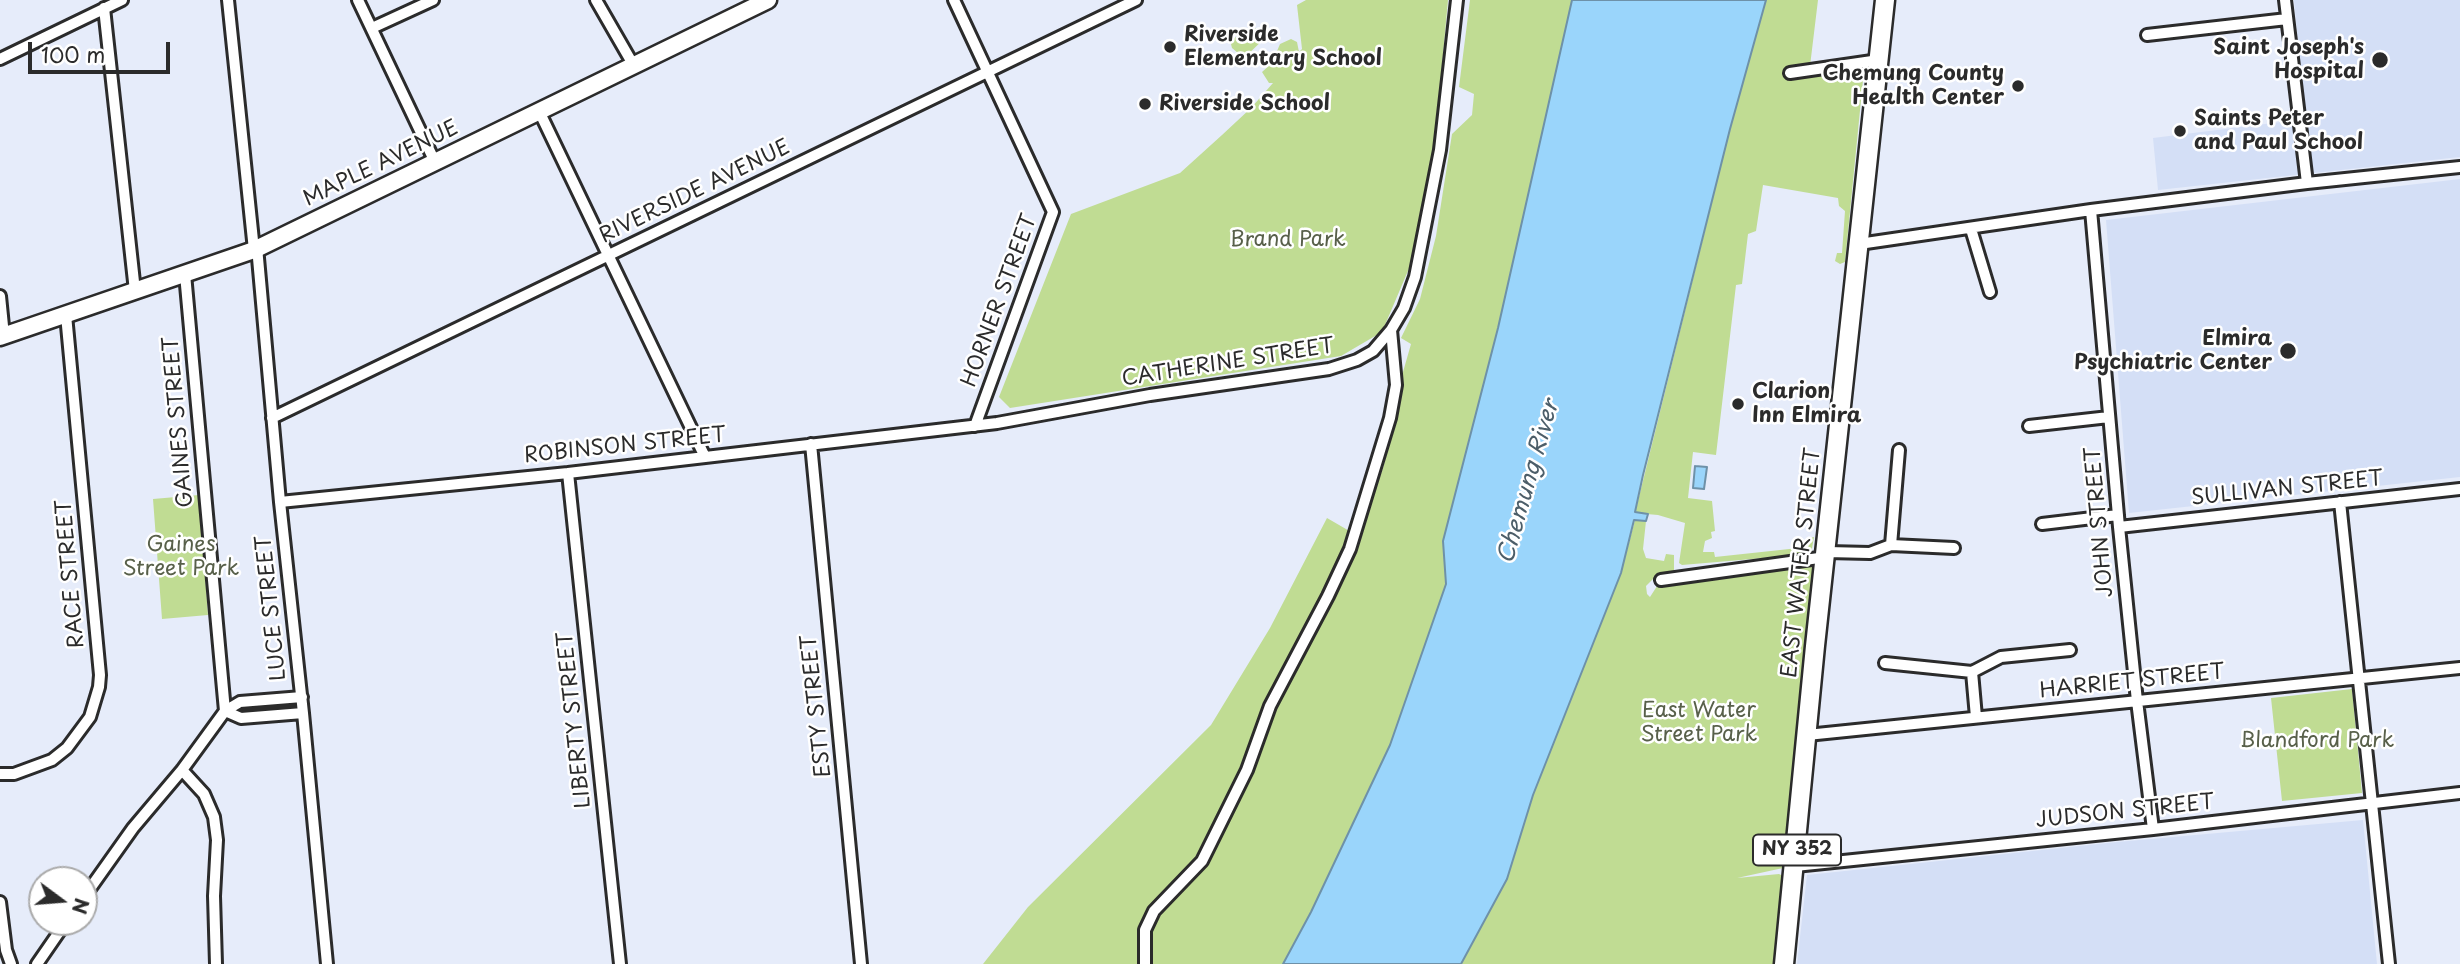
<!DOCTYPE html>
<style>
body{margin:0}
#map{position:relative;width:2460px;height:964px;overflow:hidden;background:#e6ecfa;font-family:"Playpen Sans",sans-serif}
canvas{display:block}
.north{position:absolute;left:28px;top:866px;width:70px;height:70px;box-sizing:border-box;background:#fff;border:2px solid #aaa;border-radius:50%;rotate:106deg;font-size:19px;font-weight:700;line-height:28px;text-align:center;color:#2b2b2b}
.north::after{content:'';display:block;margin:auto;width:24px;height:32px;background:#2b2b2b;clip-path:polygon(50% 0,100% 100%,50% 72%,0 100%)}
.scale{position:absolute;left:28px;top:42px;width:142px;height:32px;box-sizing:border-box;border:4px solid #2b2b2b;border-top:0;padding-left:9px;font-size:21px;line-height:24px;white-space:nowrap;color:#2b2b2b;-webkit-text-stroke:5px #fff;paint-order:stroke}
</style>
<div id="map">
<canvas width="2460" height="964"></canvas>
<div class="north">N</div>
<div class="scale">100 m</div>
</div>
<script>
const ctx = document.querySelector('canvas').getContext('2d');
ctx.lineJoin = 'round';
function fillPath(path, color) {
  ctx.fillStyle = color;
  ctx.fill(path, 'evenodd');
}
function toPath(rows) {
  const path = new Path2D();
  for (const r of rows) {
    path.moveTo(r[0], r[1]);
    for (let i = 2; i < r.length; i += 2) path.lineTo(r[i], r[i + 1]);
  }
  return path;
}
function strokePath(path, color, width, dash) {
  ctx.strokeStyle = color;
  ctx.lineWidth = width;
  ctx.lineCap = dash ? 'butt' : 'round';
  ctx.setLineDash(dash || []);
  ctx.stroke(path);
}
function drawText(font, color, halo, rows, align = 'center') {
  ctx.font = font + ' "Playpen Sans",sans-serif';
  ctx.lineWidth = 5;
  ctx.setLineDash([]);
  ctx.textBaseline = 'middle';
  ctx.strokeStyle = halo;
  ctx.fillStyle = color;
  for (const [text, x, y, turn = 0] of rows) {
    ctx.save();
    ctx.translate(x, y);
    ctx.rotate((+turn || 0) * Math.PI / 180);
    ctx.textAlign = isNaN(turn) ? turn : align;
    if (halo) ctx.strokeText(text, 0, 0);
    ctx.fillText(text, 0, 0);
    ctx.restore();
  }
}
fillPath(toPath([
 [2294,0,2460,0,2460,157,2158,190,2153,138,2305,119],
 [2460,179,2460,477,2129,513,2106,220],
 [2363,820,2377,964,1797,964,1807,875,2117,842]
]), '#d4dff6');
fillPath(toPath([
 [1306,0,1448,0,1436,131,1416,252,1382,332,1341,356,1010,408,999,397,1071,214,1180,173,1222,135,1251,108,1273,83,1269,83,1262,72,1272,63,1280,44,1291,39,1297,42,1299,52,1302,49,1297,5],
 [1470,0,1572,0,1498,328,1443,541,1446,584,1390,745,1311,912,1283,964,983,964,1028,907,1211,725,1270,628,1327,518,1358,536,1383,468,1402,395,1403,372,1411,344,1401,338,1420,299,1436,236,1452,134,1472,115,1474,94,1459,87],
 [1766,0,1818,0,1810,66,1792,77,1864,70,1845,262,1840,264,1835,261,1837,253,1842,253,1845,211,1839,206,1838,198,1763,185,1756,231,1748,234,1742,284,1736,285,1716,455,1693,452,1688,498,1712,501,1715,531,1711,532,1712,538,1705,541,1703,552,1714,552,1715,557,1808,547,1810,538,1814,537,1811,554,1682,565,1679,563,1685,523,1658,515,1635,513,1730,129],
 [1255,28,1265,38,1244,58,1232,48,1230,40],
 [199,495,208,615,162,619,153,499],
 [1635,520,1646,521,1643,549,1646,558,1664,561,1666,554,1674,555,1674,575,1654,578,1646,586,1647,594,1650,597,1661,580,1826,557,1783,868,1737,878,1779,874,1783,876,1773,964,1461,964,1507,879,1533,795,1621,573],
 [2352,689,2362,793,2282,801,2271,698]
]), '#c0dc93');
const water = toPath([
 [1572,0,1766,0,1730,129,1643,475,1635,512,1648,514,1646,521,1634,520,1621,573,1533,795,1507,879,1461,964,1283,964,1311,912,1390,745,1446,584,1443,541,1498,328,1572,0],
 [1695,466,1707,467,1704,489,1693,488,1695,466]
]);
fillPath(water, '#9ad5fb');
strokePath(water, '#6e91a8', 2);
const minor = toPath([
 [228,0,254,250],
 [358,0,435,162],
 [596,0,634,66],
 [954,0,1053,212,975,426],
 [2285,0,2307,183],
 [104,8,135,291],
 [372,28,433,0],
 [2147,35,2287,19],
 [0,59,122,0],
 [1790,73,1879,60],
 [539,111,705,457],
 [2091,210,2119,527,2137,701,2153,829],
 [1971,229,1990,292],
 [1859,244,2091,210,2307,183,2460,167],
 [257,247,280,502,303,713,327,964],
 [0,296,4,336],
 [272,418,1136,0],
 [2029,426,2109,417],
 [811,444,861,964],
 [568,473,620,964],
 [280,502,568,473,997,423,1150,395,1329,369,1357,360,1373,351,1391,330,1404,308,1415,277,1440,150,1457,0],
 [2340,502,2389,964],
 [2042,524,2118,515],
 [2119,527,2460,489],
 [1891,545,1954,548],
 [1827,552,1870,553,1891,545,1899,450],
 [1661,580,1826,557],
 [1885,663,1972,672,2001,657,2070,650],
 [1972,672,1976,717],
 [225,711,241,718,303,713],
 [225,711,240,702,302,697],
 [1807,735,2460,668],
 [182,770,204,794,214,817,217,840,214,896,216,964],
 [0,774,14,774,52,760,67,748,90,717,99,687,100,675,66,315],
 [1795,866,2153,829,2460,793],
 [84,897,133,828,182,770,225,711,185,274],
 [0,902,6,950,11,964],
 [37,964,66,922],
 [1145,964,1145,930,1154,911,1202,861,1247,770,1270,706,1328,596,1350,549,1390,418,1396,385,1391,330]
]);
const secondary = toPath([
 [0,337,254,250,768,0]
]);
const primary = toPath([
 [1784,964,1815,646,1885,0]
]);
strokePath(minor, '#2b2b2b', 16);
strokePath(secondary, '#2b2b2b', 21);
strokePath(primary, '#2b2b2b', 23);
strokePath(minor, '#fff', 10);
strokePath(secondary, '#fff', 16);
strokePath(primary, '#fff', 18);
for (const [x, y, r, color] of [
 [1170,47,7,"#2b2b2b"],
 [2380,60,9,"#2b2b2b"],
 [2018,86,7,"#2b2b2b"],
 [1145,104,7,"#2b2b2b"],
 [2180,131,7,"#2b2b2b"],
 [2288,351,9,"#2b2b2b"],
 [1738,404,7,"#2b2b2b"]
]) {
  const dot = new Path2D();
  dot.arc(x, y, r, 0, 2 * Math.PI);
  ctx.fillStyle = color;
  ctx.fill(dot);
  strokePath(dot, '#fff', 2.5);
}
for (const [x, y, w] of [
 [1797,850,88]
]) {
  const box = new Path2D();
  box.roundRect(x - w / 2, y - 15.5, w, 31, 5);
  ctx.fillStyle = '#fff';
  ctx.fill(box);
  strokePath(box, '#2b2b2b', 2);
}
drawText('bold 19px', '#2b2b2b', null, [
 ["NY 352",1797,850]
]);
drawText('bold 21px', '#2b2b2b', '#fff', [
 ["Riverside",1184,35],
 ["Elementary School",1184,59],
 ["Saint Joseph's",2364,48,"right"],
 ["Hospital",2364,72,"right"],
 ["Chemung County",2004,74,"right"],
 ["Health Center",2004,98,"right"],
 ["Riverside School",1159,104],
 ["Saints Peter",2194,119],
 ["and Paul School",2194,143],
 ["Elmira",2272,339,"right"],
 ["Psychiatric Center",2272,363,"right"],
 ["Clarion",1752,392],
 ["Inn Elmira",1752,416]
], 'left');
drawText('21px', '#2b2b2b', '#fff', [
 ["MAPLE AVENUE",381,164,-26],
 ["RIVERSIDE AVENUE",695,192,-26],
 ["HORNER STREET",1000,301,-70],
 ["CATHERINE STREET",1228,363,-9],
 ["GAINES STREET",179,422,-95],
 ["ROBINSON STREET",625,446,-6],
 ["SULLIVAN STREET",2287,489,-6],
 ["JOHN STREET",2100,522,-95],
 ["EAST WATER STREET",1802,563,-84],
 ["RACE STREET",71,574,-95],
 ["LUCE STREET",272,608,-96],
 ["HARRIET STREET",2132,682,-6],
 ["ESTY STREET",817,706,-96],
 ["LIBERTY STREET",575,720,-96],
 ["JUDSON STREET",2125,812,-6]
]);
drawText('21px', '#58604a', '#fff', [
 ["Brand Park",1288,240],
 ["Gaines",181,545],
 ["Street Park",181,569],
 ["East Water",1699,711],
 ["Street Park",1699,735],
 ["Blandford Park",2317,741]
]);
drawText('italic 23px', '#4c5e69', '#fff', [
 ["Chemung River",1529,482,-74]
]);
</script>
